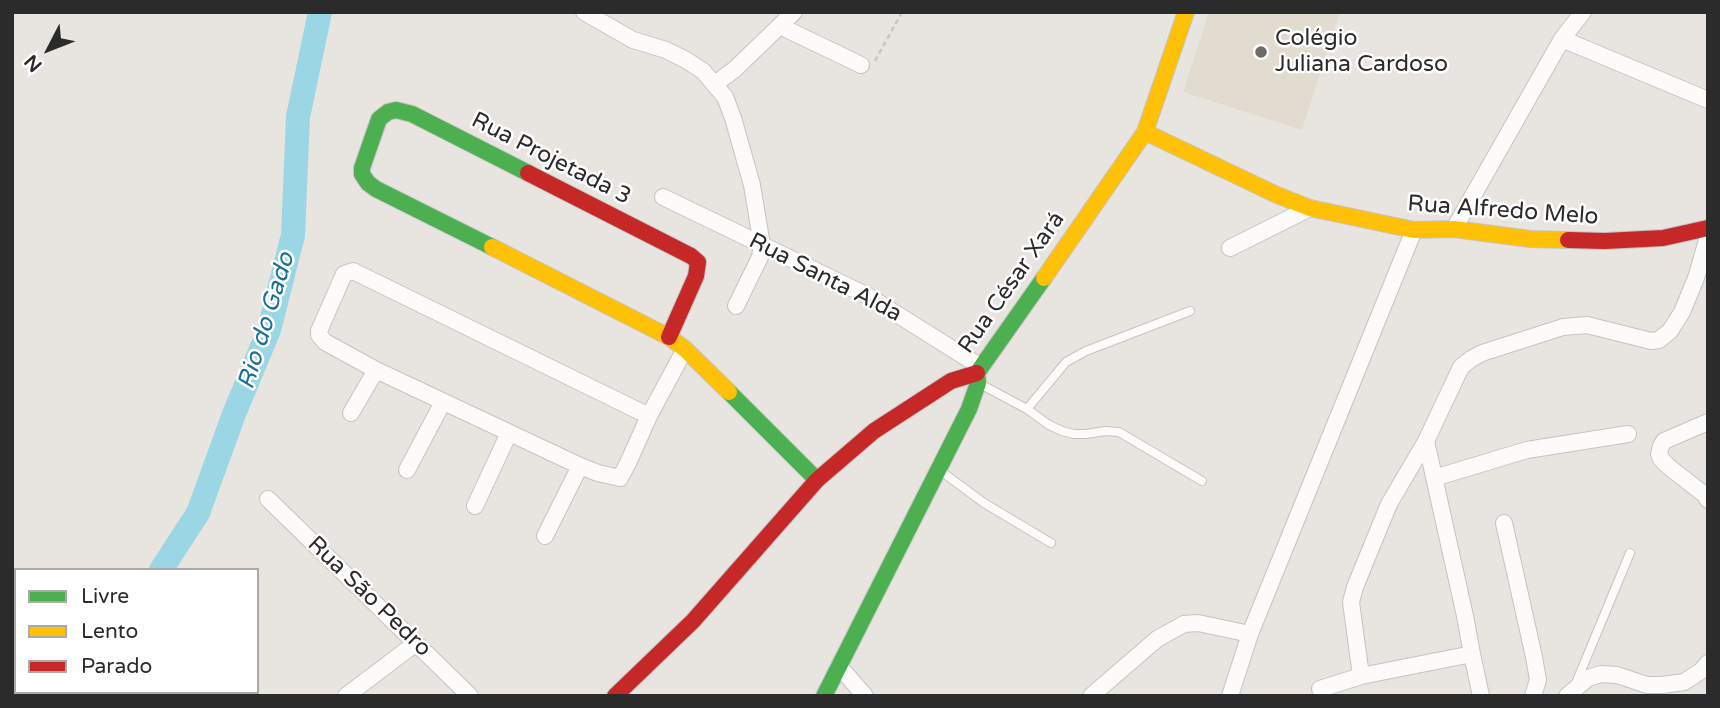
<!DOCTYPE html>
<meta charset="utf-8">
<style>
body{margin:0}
#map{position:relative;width:1720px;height:708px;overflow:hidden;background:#e8e5e1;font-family:"Varela Round",sans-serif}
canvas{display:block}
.frame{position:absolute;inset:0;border:14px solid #2b2b2b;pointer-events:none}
.legend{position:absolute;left:14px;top:568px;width:245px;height:126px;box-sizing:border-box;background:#fff;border:2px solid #aaa;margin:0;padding:9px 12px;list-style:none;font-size:21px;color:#2b2b2b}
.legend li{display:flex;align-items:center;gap:14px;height:35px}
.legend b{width:35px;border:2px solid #aaa}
.north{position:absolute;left:14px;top:14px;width:70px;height:70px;-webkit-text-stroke:5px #fff;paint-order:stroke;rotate:228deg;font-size:19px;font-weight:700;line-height:28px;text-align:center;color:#2b2b2b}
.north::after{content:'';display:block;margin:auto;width:24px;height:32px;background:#2b2b2b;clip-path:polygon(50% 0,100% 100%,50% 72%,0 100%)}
</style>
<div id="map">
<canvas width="1720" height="708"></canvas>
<div class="frame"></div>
<ul class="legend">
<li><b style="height:9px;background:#4caf50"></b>Livre</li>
<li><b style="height:9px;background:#ffc107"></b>Lento</li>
<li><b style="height:9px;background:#c62828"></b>Parado</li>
</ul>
<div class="north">N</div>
</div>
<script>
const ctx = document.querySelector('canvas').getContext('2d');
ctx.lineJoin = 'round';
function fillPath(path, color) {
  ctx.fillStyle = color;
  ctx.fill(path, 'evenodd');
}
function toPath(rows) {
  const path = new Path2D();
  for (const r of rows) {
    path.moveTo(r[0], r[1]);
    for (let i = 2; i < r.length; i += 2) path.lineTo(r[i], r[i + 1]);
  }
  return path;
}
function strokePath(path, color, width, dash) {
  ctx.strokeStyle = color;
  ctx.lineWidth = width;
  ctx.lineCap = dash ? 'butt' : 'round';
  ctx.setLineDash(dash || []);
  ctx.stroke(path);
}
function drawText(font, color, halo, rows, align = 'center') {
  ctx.font = font + ' "Varela Round",sans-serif';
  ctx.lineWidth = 5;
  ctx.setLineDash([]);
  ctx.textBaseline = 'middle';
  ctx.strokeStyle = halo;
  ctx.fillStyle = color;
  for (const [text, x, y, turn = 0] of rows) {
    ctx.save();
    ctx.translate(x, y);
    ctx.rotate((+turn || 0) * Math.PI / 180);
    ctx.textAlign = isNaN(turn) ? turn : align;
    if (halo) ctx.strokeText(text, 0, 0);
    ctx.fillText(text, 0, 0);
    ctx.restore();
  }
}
fillPath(toPath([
 [1209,12,1340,12,1302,130,1183,92]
]), '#e2dbd0');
strokePath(toPath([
 [161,570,198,513,234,414,269,330,293,235,298,117,320,12],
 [12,657,16,657]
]), '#9ad6e4', 24);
const lane = toPath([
 [980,384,1027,409,1049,425,1062,431,1074,434,1086,434,1105,431,1119,432,1202,481],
 [1027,409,1066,362,1086,351,1190,311],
 [942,472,984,503,1051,543],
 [1576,683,1630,553]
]);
const street = toPath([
 [584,12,633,40,666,50,686,60,703,71,725,97,733,118,752,185,762,245,760,257,736,306],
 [780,26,861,65],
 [1562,39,1708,100],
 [715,84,735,69,794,12],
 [663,197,868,296,981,367],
 [1454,229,1562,39,1583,12],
 [1230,248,1310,208],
 [351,413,376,370],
 [649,416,353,271,344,274,319,331,319,335,325,342,376,370,580,466,598,473,620,478,628,463,649,416,685,349],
 [1708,422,1664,441,1661,446,1659,454,1661,459,1669,467,1705,495,1708,500],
 [407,470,443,402],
 [1434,478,1527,450,1628,434],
 [268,499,470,696],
 [475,506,509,433],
 [1504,523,1534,657,1538,680,1533,696],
 [545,536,580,466],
 [1472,654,1481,696],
 [839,666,865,696],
 [1361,676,1351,602,1355,587,1389,504,1426,441,1461,367,1471,359,1482,353,1563,327,1587,325,1651,341,1659,340,1670,331,1682,312,1696,278,1708,237],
 [1320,689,1361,676,1472,654,1465,616,1426,441],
 [346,696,416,643],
 [1091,696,1157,639,1184,624,1198,623,1250,634],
 [1230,696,1250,634,1414,230],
 [1567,696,1588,678,1601,674,1617,675,1647,685,1662,685,1684,682,1701,671,1708,663]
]);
const fast = toPath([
 [492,247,376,189,368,183,362,174,362,168,379,119,388,112,396,110,412,114,528,173],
 [729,392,817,480],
 [824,696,969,409,978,383,977,373,1044,278]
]);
const slow = toPath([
 [1145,132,1277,195,1310,208,1414,230,1454,229,1530,239,1568,240],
 [492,247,669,337,685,349,729,392],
 [1044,278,1145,132,1186,12]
]);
const jam = toPath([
 [528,173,691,256,698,262,696,276,669,337],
 [1568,240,1605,241,1663,238,1708,228],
 [615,696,693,621,817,480,874,431,951,381,977,373]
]);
strokePath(lane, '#c4c4c3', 10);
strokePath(street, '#c4c4c3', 18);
strokePath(fast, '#c4c4c3', 18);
strokePath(slow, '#c4c4c3', 18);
strokePath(jam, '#c4c4c3', 18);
strokePath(toPath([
 [875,61,902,12]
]), '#c6c6c6', 2.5, [5, 3.5]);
strokePath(lane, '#fcfbfa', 8);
strokePath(street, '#fcfbfa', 16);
strokePath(fast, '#4caf50', 16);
strokePath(slow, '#ffc107', 16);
strokePath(jam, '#c62828', 16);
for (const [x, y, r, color] of [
 [1261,52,7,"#6d6c6b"]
]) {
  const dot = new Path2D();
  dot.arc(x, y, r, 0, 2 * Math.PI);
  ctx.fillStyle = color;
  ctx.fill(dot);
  strokePath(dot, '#fff', 2.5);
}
drawText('23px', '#2b2b2b', '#fff', [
 ["Colégio",1275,39],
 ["Juliana Cardoso",1275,65]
], 'left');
drawText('23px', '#2b2b2b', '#fff', [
 ["Rua Projetada 3",551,159,27],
 ["Rua Alfredo Melo",1503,211,4],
 ["Rua Santa Alda",825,278,27],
 ["Rua César Xará",1012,283,-55],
 ["Rua São Pedro",369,597,44]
]);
drawText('italic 24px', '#177092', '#fff', [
 ["Rio do Gado",267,321,-73]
]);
</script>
